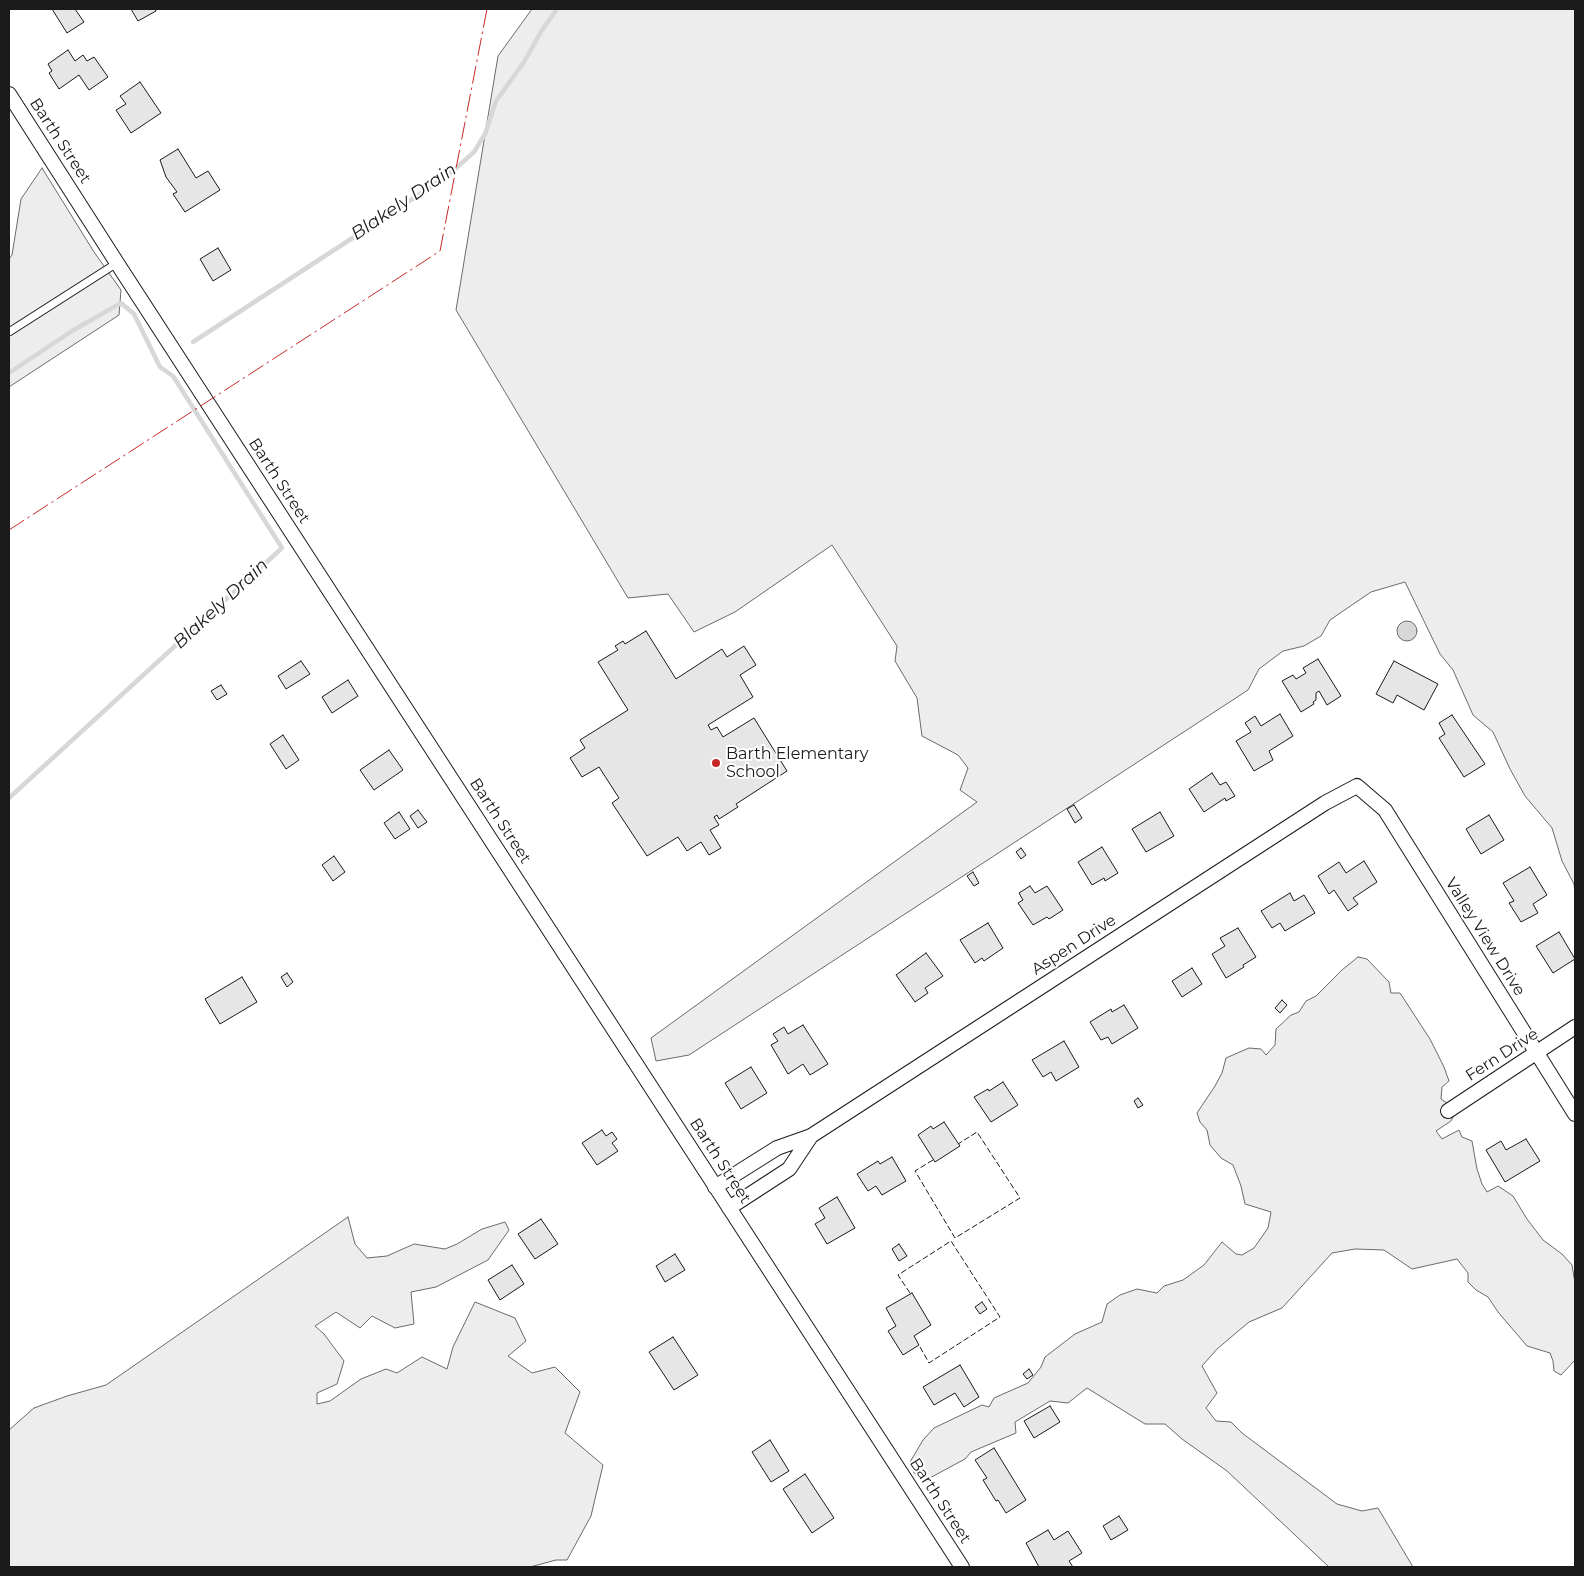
<!DOCTYPE html>
<style>
body{margin:0}
#map{position:relative;width:1584px;height:1576px;overflow:hidden;background:#fff;font-family:Montserrat,sans-serif}
canvas{display:block}
.frame{position:absolute;inset:0;border:10px solid #1a1a1a;pointer-events:none}
</style>
<div id="map">
<canvas width="1584" height="1576"></canvas>
<div class="frame"></div>
</div>
<script>
const ctx = document.querySelector('canvas').getContext('2d');
ctx.lineJoin = 'round';
function fillPath(path, color) {
  ctx.fillStyle = color;
  ctx.fill(path, 'evenodd');
}
function toPath(rows) {
  const path = new Path2D();
  for (const r of rows) {
    if (r.length === 3) {
      path.moveTo(r[0] + r[2], r[1]);
      path.arc(r[0], r[1], r[2], 0, 2 * Math.PI);
      continue;
    }
    path.moveTo(r[0], r[1]);
    for (let i = 2; i < r.length; i += 2) path.lineTo(r[i], r[i + 1]);
  }
  return path;
}
function strokePath(path, color, width, dash) {
  ctx.strokeStyle = color;
  ctx.lineWidth = width;
  ctx.lineCap = dash ? 'butt' : 'round';
  ctx.setLineDash(dash || []);
  ctx.stroke(path);
}
function drawText(font, color, halo, rows, align = 'center') {
  ctx.font = font + ' Montserrat,sans-serif';
  ctx.lineWidth = 4;
  ctx.setLineDash([]);
  ctx.textBaseline = 'middle';
  ctx.strokeStyle = halo;
  ctx.fillStyle = color;
  for (const [text, x, y, turn = 0] of rows) {
    ctx.save();
    ctx.translate(x, y);
    ctx.rotate((+turn || 0) * Math.PI / 180);
    ctx.textAlign = isNaN(turn) ? turn : align;
    if (halo) ctx.strokeText(text, 0, 0);
    ctx.fillText(text, 0, 0);
    ctx.restore();
  }
}
const green = toPath([
 [532,9,1575,9,1575,894,1574,884,1562,861,1552,828,1525,796,1510,769,1493,732,1473,715,1453,670,1440,654,1405,582,1371,592,1330,620,1321,636,1304,646,1283,651,1259,669,1248,690,689,1055,656,1061,651,1038,977,802,960,790,968,768,958,755,922,736,917,698,895,661,897,646,832,545,735,612,694,632,668,594,628,598,456,310,498,56,532,9],
 [42,168,94,252,121,290,119,315,9,387,9,259,12,255,21,199,42,168],
 [1358,957,1367,959,1389,982,1391,993,1400,993,1430,1039,1444,1067,1449,1081,1442,1087,1441,1099,1447,1103,1455,1113,1451,1121,1436,1131,1442,1139,1459,1130,1462,1137,1472,1141,1477,1169,1482,1184,1487,1192,1498,1186,1513,1196,1527,1219,1543,1240,1562,1254,1572,1265,1575,1283,1575,1360,1561,1375,1554,1371,1553,1361,1550,1353,1527,1346,1498,1312,1488,1297,1476,1290,1468,1282,1468,1273,1457,1259,1412,1269,1384,1250,1355,1249,1332,1253,1282,1308,1249,1322,1217,1349,1202,1366,1217,1393,1206,1408,1216,1421,1231,1422,1242,1433,1337,1504,1362,1511,1378,1508,1413,1567,1329,1567,1227,1471,1182,1439,1165,1424,1145,1424,1087,1388,1068,1403,1050,1401,1015,1422,1016,1433,971,1452,965,1459,926,1480,914,1473,910,1462,923,1440,934,1428,982,1405,989,1407,994,1398,1028,1383,1041,1367,1045,1357,1075,1334,1102,1322,1107,1304,1120,1295,1137,1289,1157,1293,1164,1286,1183,1280,1204,1265,1222,1242,1236,1254,1242,1255,1254,1248,1268,1228,1271,1212,1245,1204,1241,1186,1233,1165,1221,1158,1210,1145,1207,1130,1200,1122,1197,1113,1215,1086,1222,1073,1226,1058,1249,1048,1261,1049,1266,1055,1275,1045,1276,1029,1291,1015,1299,1012,1306,1001,1316,996,1342,970,1358,957],
 [348,1217,355,1244,367,1258,387,1256,414,1244,445,1249,457,1244,482,1229,505,1222,509,1230,488,1260,436,1287,411,1292,414,1324,395,1328,372,1316,360,1328,336,1312,315,1326,324,1334,344,1361,337,1384,317,1393,317,1404,330,1401,361,1379,386,1369,397,1373,422,1357,447,1369,453,1347,475,1302,515,1318,526,1341,508,1356,532,1373,555,1367,580,1392,565,1433,603,1465,591,1516,567,1560,556,1560,530,1567,9,1567,9,1430,34,1408,67,1396,106,1385,348,1217]
]);
fillPath(green, '#ededed');
strokePath(green, '#6a6a6a', 1);
const water = toPath([
 [1407,631,10]
]);
fillPath(water, '#d7d7d7');
strokePath(water, '#6a6a6a', 1);
strokePath(toPath([
 [193,342,446,177,474,152,485,134,496,101,524,62,542,30,557,9],
 [9,373,72,331,121,303,134,314,160,367,173,376,282,548,9,798]
]), '#d7d7d7', 4.5);
const building = toPath([
 [52,9,75,9,84,22,67,33,52,9],
 [131,9,155,9,156,11,138,21,131,9],
 [68,50,75,61,83,55,87,61,94,57,108,77,89,90,79,75,59,89,49,73,52,71,48,64,68,50],
 [140,82,161,113,131,133,116,110,126,104,120,96,140,82],
 [178,149,196,178,208,171,220,190,185,212,173,194,177,192,166,177,160,160,178,149],
 [218,248,231,270,213,281,200,259,218,248],
 [646,631,676,679,722,649,727,657,744,646,756,665,740,675,753,697,708,725,711,730,717,727,723,737,754,718,787,771,736,804,738,807,719,819,717,815,714,817,719,825,710,830,721,848,709,855,701,842,687,851,678,837,647,856,612,803,619,798,599,767,582,777,570,758,585,748,580,740,628,710,598,662,618,650,615,646,623,641,625,644,646,631],
 [1318,659,1341,696,1327,705,1319,691,1316,693,1316,700,1313,702,1314,704,1301,712,1282,681,1293,675,1296,679,1306,673,1303,668,1318,659],
 [301,661,310,674,286,689,278,676,301,661],
 [1394,661,1438,684,1424,710,1397,695,1393,703,1376,694,1394,661],
 [348,680,358,696,332,713,322,697,348,680],
 [221,685,227,694,217,700,211,691,221,685],
 [1280,714,1293,736,1269,751,1273,760,1254,771,1236,741,1251,732,1245,723,1255,716,1261,726,1280,714],
 [1452,715,1485,764,1464,777,1439,738,1445,734,1439,723,1452,715],
 [283,735,299,760,286,769,270,744,283,735],
 [389,750,403,770,374,790,360,770,389,750],
 [1212,773,1220,785,1226,782,1235,796,1226,801,1225,798,1204,812,1189,789,1212,773],
 [1074,805,1082,818,1075,823,1067,809,1074,805],
 [418,810,427,822,418,828,410,816,418,810],
 [399,812,410,829,395,839,384,823,399,812],
 [1160,812,1174,836,1146,852,1132,829,1160,812],
 [1489,815,1504,840,1481,854,1466,829,1489,815],
 [1102,847,1118,873,1105,881,1104,878,1092,885,1078,862,1102,847],
 [1021,848,1026,855,1021,859,1016,852,1021,848],
 [334,856,345,872,333,881,322,865,334,856],
 [1364,861,1377,882,1353,898,1358,904,1348,911,1334,890,1329,894,1318,876,1339,862,1346,873,1364,861],
 [1530,867,1547,895,1533,904,1538,913,1521,922,1509,903,1514,901,1503,883,1530,867],
 [973,872,979,883,974,886,967,876,973,872],
 [1030,886,1035,893,1047,886,1063,910,1049,919,1047,917,1033,925,1018,903,1023,900,1019,893,1030,886],
 [1290,893,1294,901,1304,895,1315,913,1285,931,1280,923,1272,928,1261,911,1290,893],
 [988,923,1003,948,984,961,982,958,975,963,960,940,988,923],
 [1238,928,1256,957,1243,965,1244,967,1226,978,1212,954,1225,946,1220,938,1238,928],
 [1559,932,1575,959,1553,973,1536,946,1559,932],
 [926,953,943,976,925,988,928,993,915,1002,896,975,926,953],
 [1192,968,1202,984,1182,997,1172,981,1192,968],
 [287,973,293,982,287,987,281,977,287,973],
 [242,977,257,1002,220,1024,205,999,242,977],
 [1282,1000,1287,1005,1280,1013,1275,1008,1282,1000],
 [1124,1005,1138,1028,1112,1044,1108,1037,1101,1040,1090,1022,1111,1009,1112,1012,1124,1005],
 [803,1025,828,1064,810,1075,803,1064,788,1074,771,1045,778,1041,773,1034,784,1027,788,1034,803,1025],
 [1064,1041,1079,1067,1056,1081,1051,1072,1043,1077,1032,1060,1064,1041],
 [751,1067,767,1093,741,1109,725,1083,751,1067],
 [1003,1082,1018,1105,991,1122,974,1097,988,1089,989,1091,1003,1082],
 [1138,1098,1143,1105,1138,1108,1134,1101,1138,1098],
 [944,1122,960,1146,935,1162,918,1135,931,1126,933,1129,944,1122],
 [602,1130,606,1136,612,1132,617,1139,612,1143,618,1151,597,1165,582,1143,602,1130],
 [1526,1139,1540,1161,1505,1182,1486,1150,1501,1141,1506,1150,1526,1139],
 [892,1157,906,1181,882,1195,876,1186,868,1191,857,1174,878,1161,880,1164,892,1157],
 [837,1197,855,1228,827,1244,815,1224,825,1218,819,1208,837,1197],
 [541,1219,558,1244,535,1259,518,1234,541,1219],
 [899,1244,907,1256,899,1261,892,1249,899,1244],
 [675,1254,685,1270,665,1282,656,1266,675,1254],
 [512,1265,524,1284,500,1300,488,1280,512,1265],
 [912,1293,931,1325,914,1336,919,1345,903,1355,888,1331,896,1326,886,1308,912,1293],
 [982,1302,987,1309,980,1314,975,1307,982,1302],
 [673,1337,698,1375,674,1390,649,1352,673,1337],
 [960,1365,979,1397,964,1407,955,1393,934,1405,923,1387,960,1365],
 [1029,1369,1033,1375,1027,1379,1023,1374,1029,1369],
 [1050,1406,1060,1422,1034,1438,1024,1421,1050,1406],
 [770,1440,789,1471,771,1482,752,1452,770,1440],
 [994,1448,1026,1500,1006,1513,998,1500,996,1501,983,1480,987,1478,975,1460,994,1448],
 [805,1474,834,1518,812,1533,783,1489,805,1474],
 [1119,1516,1128,1530,1111,1540,1103,1526,1119,1516],
 [1048,1530,1054,1540,1068,1531,1082,1553,1069,1561,1073,1567,1039,1567,1026,1543,1048,1530]
]);
fillPath(building, '#e6e6e6');
strokePath(building, '#1a1a1a', 1);
const service = toPath([
 [9,332,117,263]
]);
const minor = toPath([
 [9,94,117,263,962,1567],
 [1448,1111,1575,1027],
 [715,1187,777,1148,811,1136,1325,803,1357,786,1385,810,1575,1114],
 [729,1208,789,1169,811,1136]
]);
strokePath(service, '#1a1a1a', 9);
strokePath(minor, '#1a1a1a', 16);
strokePath(service, '#fff', 7);
strokePath(minor, '#fff', 14);
strokePath(toPath([
 [933,1160,915,1171,955,1238,1020,1198,977,1132,958,1144],
 [910,1293,898,1275,951,1241,1000,1317,929,1363,919,1345]
]), '#1a1a1a', 1, [6, 2.5]);
strokePath(toPath([
 [9,530,440,251,487,9]
]), '#c62828', 1, [18, 4, 2.5, 4]);
for (const [x, y, r, color] of [
 [716,763,5,"#c62828"]
]) {
  const dot = new Path2D();
  dot.arc(x, y, r, 0, 2 * Math.PI);
  ctx.fillStyle = color;
  ctx.fill(dot);
  strokePath(dot, '#fff', 2);
}
drawText('16px', '#1a1a1a', '#fff', [
 ["Barth Street",60,141,57],
 ["Barth Street",279,481,57],
 ["Barth Street",500,821,57],
 ["Valley View Drive",1485,937,58],
 ["Aspen Drive",1074,945,-33],
 ["Fern Drive",1502,1055,-33],
 ["Barth Street",720,1161,57],
 ["Barth Street",940,1501,57]
]);
drawText('16px', '#1a1a1a', '#fff', [
 ["Barth Elementary",726,754],
 ["School",726,772]
], 'left');
drawText('italic 18px', '#1a1a1a', '#fff', [
 ["Blakely Drain",404,202,-34],
 ["Blakely Drain",221,604,-43]
]);
</script>
